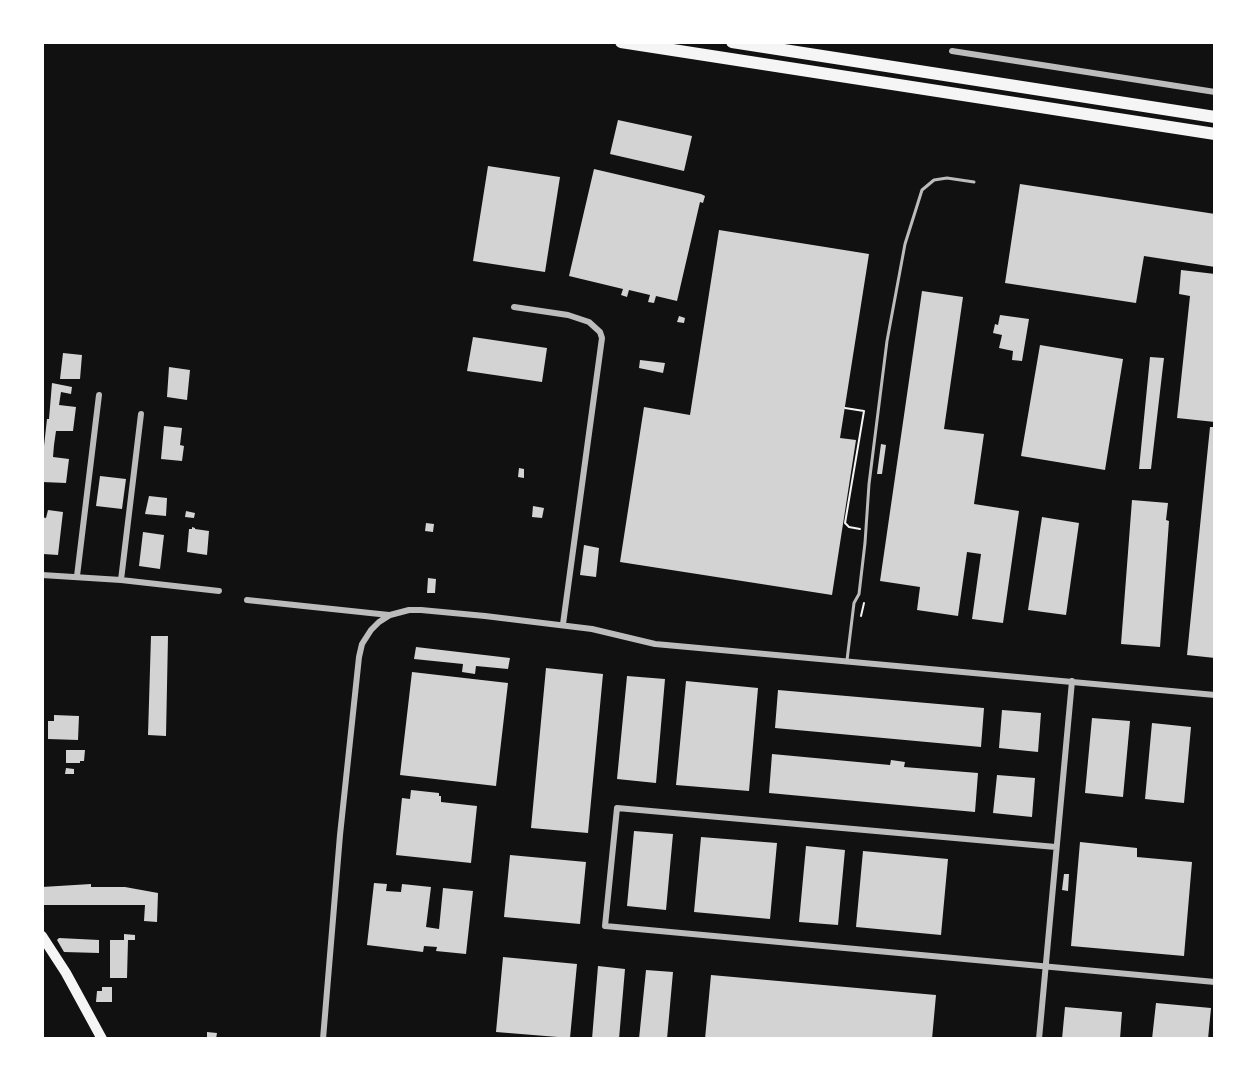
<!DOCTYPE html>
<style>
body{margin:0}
#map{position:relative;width:1257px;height:1081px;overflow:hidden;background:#111;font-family:"DejaVu Sans",sans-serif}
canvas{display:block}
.frame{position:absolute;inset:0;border:44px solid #fff;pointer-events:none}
</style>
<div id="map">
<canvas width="1257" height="1081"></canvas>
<div class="frame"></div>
</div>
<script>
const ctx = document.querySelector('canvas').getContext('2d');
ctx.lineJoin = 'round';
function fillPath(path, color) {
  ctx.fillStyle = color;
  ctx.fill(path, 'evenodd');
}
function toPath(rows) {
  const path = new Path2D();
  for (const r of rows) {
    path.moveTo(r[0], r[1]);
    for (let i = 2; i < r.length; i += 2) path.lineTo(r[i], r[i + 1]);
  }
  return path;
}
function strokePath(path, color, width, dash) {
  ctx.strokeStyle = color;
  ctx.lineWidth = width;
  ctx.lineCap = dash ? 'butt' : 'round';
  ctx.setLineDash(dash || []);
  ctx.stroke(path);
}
fillPath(toPath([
 [618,120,692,136,684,171,610,154],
 [488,166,560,177,545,272,473,261],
 [594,169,701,194,705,196,703,203,700,202,677,301,656,296,654,303,648,302,650,295,629,290,627,297,621,295,623,289,569,276],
 [1020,184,1215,214,1215,267,1144,256,1136,303,1005,283],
 [719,230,869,254,840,438,856,440,832,595,620,562,644,407,690,415],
 [1181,270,1215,274,1215,422,1177,418,1190,296,1179,294],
 [922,291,963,297,944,429,984,434,974,504,1019,511,1003,623,972,619,981,554,967,552,958,616,917,610,920,587,880,581],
 [1000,315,1029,319,1022,361,1012,360,1013,351,999,348,1002,335,993,333,995,324,998,325],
 [679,316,685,318,684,323,677,322],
 [473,337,547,348,542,382,467,371],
 [1040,345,1123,359,1105,470,1021,456],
 [63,353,82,355,80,379,60,379],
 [1150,357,1164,358,1163,366,1151,469,1139,469],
 [640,360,665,363,663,373,639,368],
 [169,367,190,370,187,400,167,397],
 [52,383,72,387,71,394,61,392,59,405,76,407,73,431,56,431,54,445,53,457,69,459,66,483,42,482,42,464,47,419,49,419],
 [164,426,182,428,180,445,184,446,182,461,161,459],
 [1210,427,1215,427,1215,658,1187,655],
 [881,444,886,445,882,474,877,474],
 [519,468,524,469,524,478,518,477],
 [100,476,126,479,122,509,96,506],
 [149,496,167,498,166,516,145,514],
 [1132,500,1168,503,1166,520,1169,521,1160,647,1121,644],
 [533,506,544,508,542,518,532,517],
 [48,510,63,512,58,555,43,554,42,552,44,532,42,532,42,517,46,518],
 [186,511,195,513,194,518,185,517],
 [1042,517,1079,523,1066,615,1028,610],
 [426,523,434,524,433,532,425,531],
 [192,527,195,528,195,529,209,531,207,555,187,552,189,529,192,529],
 [143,532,164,535,160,569,139,566],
 [584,545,599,548,596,577,580,575],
 [428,578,436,579,435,593,427,593],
 [151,636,168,636,166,736,148,735],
 [416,647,510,658,508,669,476,666,475,674,462,672,463,664,414,659],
 [546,668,603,674,588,833,531,828],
 [412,672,508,683,496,786,400,775],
 [627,676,665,679,656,783,617,779],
 [686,681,758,688,749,791,676,785],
 [778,690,984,708,981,747,775,728],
 [1002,710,1041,713,1038,752,999,748],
 [54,715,79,716,78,740,48,739,48,721,54,721],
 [1092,718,1130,721,1123,797,1085,793],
 [1152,723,1191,727,1184,803,1145,799],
 [66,750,85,750,84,761,80,761,80,763,66,763],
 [772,754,890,765,891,760,905,762,904,767,978,773,975,812,769,793],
 [66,768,74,769,74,774,65,774],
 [997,775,1035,778,1032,817,993,813],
 [411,790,439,793,439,796,441,796,441,802,477,806,471,863,396,855,402,798,410,799],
 [634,831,673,834,666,910,627,906],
 [701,837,777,843,770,919,694,912],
 [1080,842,1137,848,1137,857,1192,862,1184,956,1071,946],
 [806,846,845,850,838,925,799,922],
 [863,851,948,859,941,935,856,927],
 [510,855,586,862,580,924,504,917],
 [1064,874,1069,874,1068,891,1062,890],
 [374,883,387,884,386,891,401,892,402,884,431,887,426,927,439,929,443,888,473,891,466,954,436,951,437,947,424,946,423,952,367,945],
 [91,884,91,887,125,887,158,893,157,922,144,921,145,905,42,905,42,887],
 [124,934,135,935,135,940,128,940,127,978,110,978,110,940,124,940],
 [59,938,99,940,99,953,64,952,57,940],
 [503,957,577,964,570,1038,496,1032],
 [598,966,625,969,619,1039,592,1039],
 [646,970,673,972,667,1039,639,1039],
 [711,975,936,995,932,1039,705,1039],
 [102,987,112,987,112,1002,96,1002,97,991,102,991],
 [1156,1003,1211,1008,1208,1039,1152,1039],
 [1065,1007,1122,1012,1120,1039,1062,1039],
 [207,1032,217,1033,216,1039,207,1039]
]), '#d3d3d3');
strokePath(toPath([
 [845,408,864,411,845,523,849,527,860,529],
 [861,616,864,603]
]), '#f5f5f5', 2);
strokePath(toPath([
 [847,660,854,603,859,594,865,543,869,484,887,341,905,244,922,190,934,180,947,178,974,182]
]), '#bcbcbc', 3);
strokePath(toPath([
 [952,51,1215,92],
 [514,307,568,315,589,322,600,332,602,338,563,624],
 [42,575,121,580,219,591],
 [77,576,99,395],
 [121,580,141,414],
 [247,600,389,615],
 [1056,847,617,808,605,926,1215,982],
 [323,1039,340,835,359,657,362,644,371,630,379,622,390,615,409,610,421,610,485,616,592,629,655,644,1215,695],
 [1039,1039,1072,681]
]), '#bcbcbc', 6);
strokePath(toPath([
 [42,936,66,973,102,1039]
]), '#f5f5f5', 10);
strokePath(toPath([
 [621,42,1215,134],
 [732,42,1215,117]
]), '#f5f5f5', 12);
</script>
